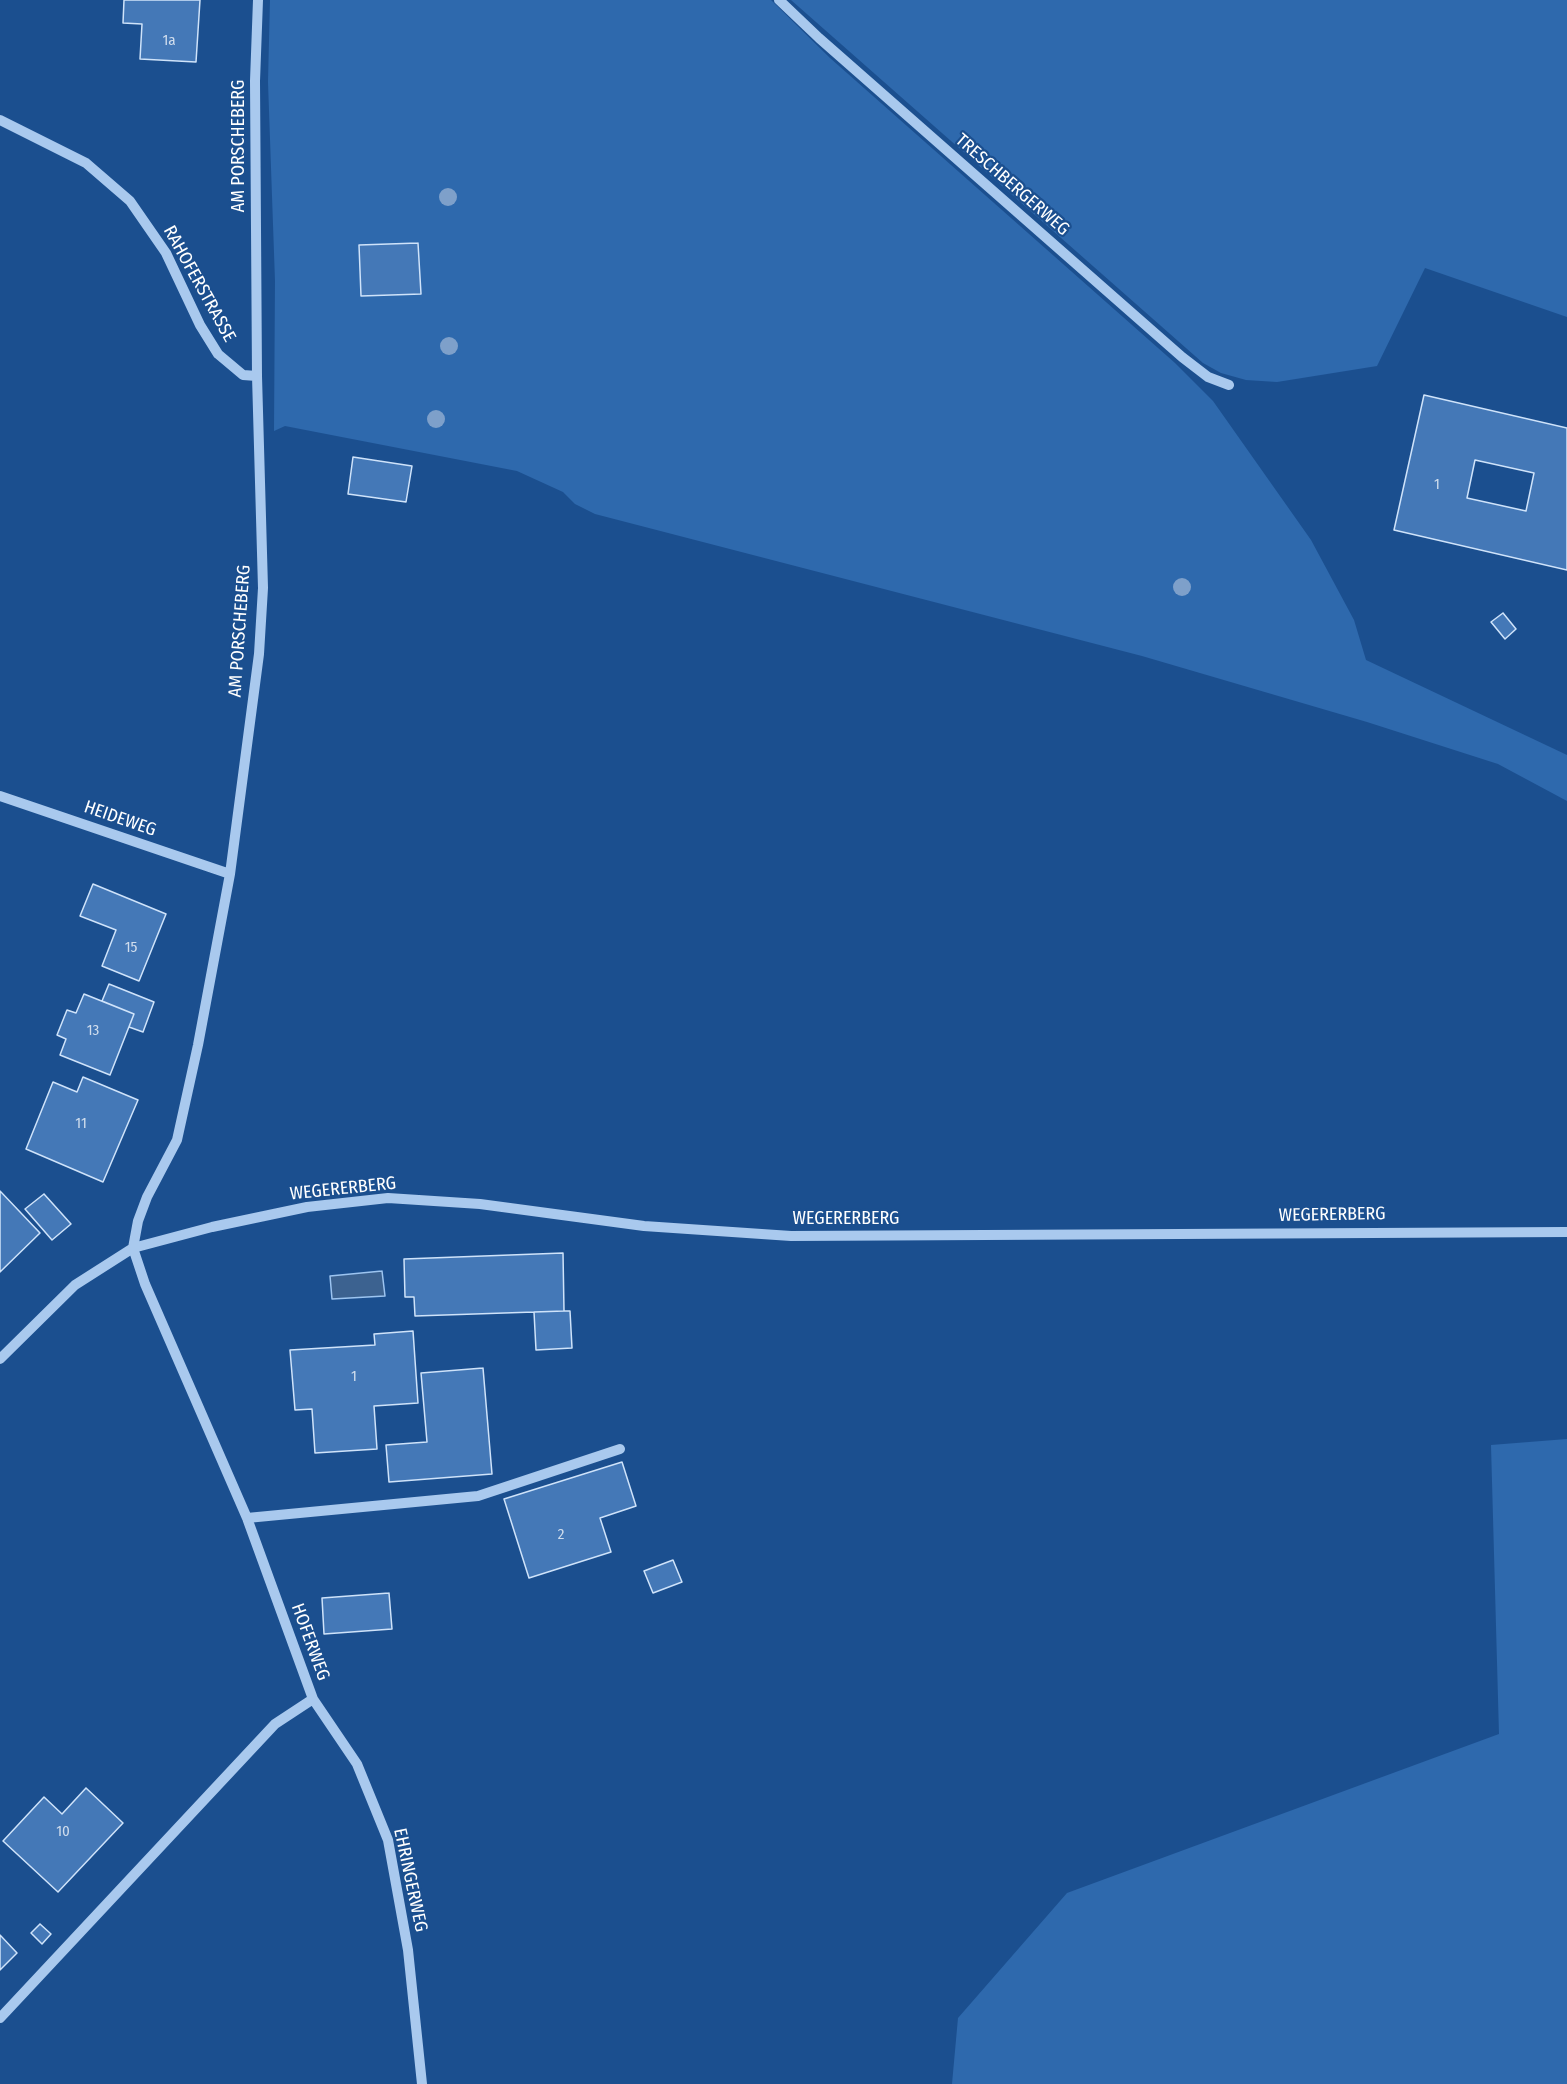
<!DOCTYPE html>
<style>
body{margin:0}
canvas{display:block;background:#1b4f8f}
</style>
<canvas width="1567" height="2084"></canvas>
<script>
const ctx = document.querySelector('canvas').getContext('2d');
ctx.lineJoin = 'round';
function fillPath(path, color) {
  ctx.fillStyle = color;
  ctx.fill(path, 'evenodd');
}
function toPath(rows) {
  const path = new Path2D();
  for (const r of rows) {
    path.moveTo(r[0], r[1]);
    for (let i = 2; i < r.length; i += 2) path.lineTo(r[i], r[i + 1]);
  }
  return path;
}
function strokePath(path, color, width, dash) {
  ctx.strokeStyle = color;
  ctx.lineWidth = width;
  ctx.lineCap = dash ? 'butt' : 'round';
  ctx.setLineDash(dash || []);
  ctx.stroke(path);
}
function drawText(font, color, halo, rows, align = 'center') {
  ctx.font = font + ' "Fira Sans Condensed",sans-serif';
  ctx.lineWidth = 4.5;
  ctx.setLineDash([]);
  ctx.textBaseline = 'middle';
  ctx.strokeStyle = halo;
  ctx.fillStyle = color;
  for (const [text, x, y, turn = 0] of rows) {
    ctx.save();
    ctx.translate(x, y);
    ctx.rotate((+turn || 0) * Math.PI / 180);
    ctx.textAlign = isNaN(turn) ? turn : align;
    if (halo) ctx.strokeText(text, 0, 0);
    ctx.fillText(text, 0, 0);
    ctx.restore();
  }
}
fillPath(toPath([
 [270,0,771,0,830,58,1175,363,1213,401,1311,540,1354,620,1366,660,1567,755,1567,801,1498,764,1367,722,1142,656,595,514,575,504,563,492,517,471,285,426,274,431,275,281,268,82],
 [791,0,1567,0,1567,317,1425,268,1377,366,1277,382,1246,380,1221,373,1203,363],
 [1567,1439,1567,2084,952,2084,958,2018,1067,1893,1499,1734,1491,1445]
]), '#2e69ad');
const water = toPath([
 [382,1271,385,1296,332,1299,330,1276,382,1271]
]);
fillPath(water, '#3c6290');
strokePath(water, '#9cc4f0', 1.5);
const building = toPath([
 [124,0,200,0,196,62,140,59,142,24,123,23,124,0],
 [418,243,421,294,361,296,359,245,418,243],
 [1424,395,1567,428,1567,570,1394,530,1424,395],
 [1475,460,1534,473,1526,511,1467,498,1475,460],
 [353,457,412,466,406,502,348,494,353,457],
 [1503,613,1516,629,1505,639,1491,622,1503,613],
 [93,884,166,914,139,981,102,966,116,930,80,916,93,884],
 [109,984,154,1002,143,1032,129,1027,134,1014,102,1001,109,984],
 [84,994,134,1014,110,1075,60,1055,66,1039,57,1035,67,1010,76,1013,84,994],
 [83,1077,138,1100,103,1182,26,1149,53,1082,77,1092,83,1077],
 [0,1191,40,1233,0,1272,0,1191],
 [44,1194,71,1224,52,1240,25,1209,44,1194],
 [563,1253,564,1311,415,1316,414,1297,405,1297,404,1259,563,1253],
 [564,1311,570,1311,572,1348,536,1350,534,1312,564,1311],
 [413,1331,418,1403,374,1406,377,1449,315,1453,312,1409,295,1410,290,1350,375,1345,374,1334,413,1331],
 [483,1368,492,1474,389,1482,386,1445,427,1442,421,1373,483,1368],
 [622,1462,636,1506,600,1518,611,1552,529,1578,504,1499,622,1462],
 [673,1560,682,1582,653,1593,644,1571,673,1560],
 [389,1593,392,1629,324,1634,322,1598,389,1593],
 [86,1788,123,1823,58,1892,3,1841,44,1797,62,1814,86,1788],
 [40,1924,51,1934,42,1944,31,1933,40,1924],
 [0,1935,17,1953,0,1970,0,1935]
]);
fillPath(building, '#4478b7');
strokePath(building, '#cfe3fa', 1.5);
strokePath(toPath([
 [258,0,255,81,257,376,263,588,259,654,230,874,198,1045,177,1140,147,1197,138,1221,133,1248,145,1284,247,1518,313,1699,357,1764,388,1840,408,1950,422,2084],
 [779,0,819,38,1182,357,1208,377,1229,385],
 [0,120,86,163,130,201,166,253,200,325,218,354,243,375,257,376],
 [0,796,230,874],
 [0,1359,75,1285,133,1248,212,1227,307,1207,388,1198,480,1204,644,1226,791,1236,1567,1232],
 [247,1518,478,1496,620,1449],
 [0,2018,275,1724,313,1699]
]), '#a9c9ee', 10);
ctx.fillStyle = '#7ea0ca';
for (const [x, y] of [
 [448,197],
 [449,346],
 [436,419],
 [1182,587]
]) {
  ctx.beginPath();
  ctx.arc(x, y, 9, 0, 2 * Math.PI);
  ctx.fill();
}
drawText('15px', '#d0dded', null, [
 ["1a",169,41],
 ["1",1437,485],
 ["15",131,948],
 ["13",93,1031],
 ["11",81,1124],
 ["1",354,1377],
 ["2",561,1535],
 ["10",63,1832]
]);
drawText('18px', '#fff', '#1b4f8f', [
 ["AM PORSCHEBERG",239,146,-90],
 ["TRESCHBERGERWEG",1012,185,41],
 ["RAHOFERSTRASSE",199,284,61],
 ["AM PORSCHEBERG",240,631,-86],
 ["HEIDEWEG",120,819,19],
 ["WEGERERBERG",343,1189,-6],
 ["WEGERERBERG",1332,1215,-1],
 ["WEGERERBERG",846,1219],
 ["HOFERWEG",310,1642,70],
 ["EHRINGERWEG",410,1880,78]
]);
</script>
